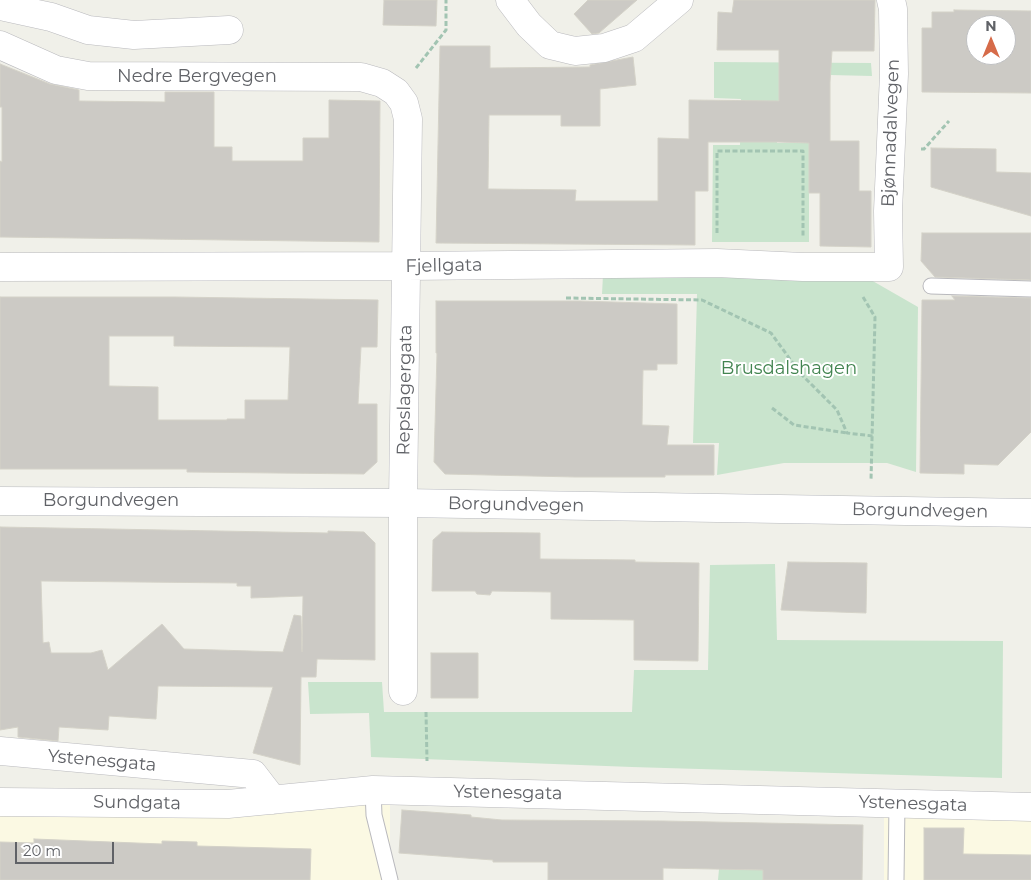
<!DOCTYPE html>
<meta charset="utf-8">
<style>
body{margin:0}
#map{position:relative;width:1031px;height:880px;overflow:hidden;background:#f0f0e9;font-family:Montserrat,sans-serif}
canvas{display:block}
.north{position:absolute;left:966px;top:15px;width:50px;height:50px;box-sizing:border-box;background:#fff;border:1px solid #bfc0c2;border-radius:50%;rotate:0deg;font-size:14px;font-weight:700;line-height:20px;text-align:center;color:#606267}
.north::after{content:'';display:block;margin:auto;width:18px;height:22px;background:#d66b49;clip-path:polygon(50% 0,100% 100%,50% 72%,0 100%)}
.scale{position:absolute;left:15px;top:842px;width:99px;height:22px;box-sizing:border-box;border:2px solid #606267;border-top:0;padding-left:6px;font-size:15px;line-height:18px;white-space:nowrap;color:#606267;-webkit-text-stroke:4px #fff;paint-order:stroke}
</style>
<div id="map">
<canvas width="1031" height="880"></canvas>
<div class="north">N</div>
<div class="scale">20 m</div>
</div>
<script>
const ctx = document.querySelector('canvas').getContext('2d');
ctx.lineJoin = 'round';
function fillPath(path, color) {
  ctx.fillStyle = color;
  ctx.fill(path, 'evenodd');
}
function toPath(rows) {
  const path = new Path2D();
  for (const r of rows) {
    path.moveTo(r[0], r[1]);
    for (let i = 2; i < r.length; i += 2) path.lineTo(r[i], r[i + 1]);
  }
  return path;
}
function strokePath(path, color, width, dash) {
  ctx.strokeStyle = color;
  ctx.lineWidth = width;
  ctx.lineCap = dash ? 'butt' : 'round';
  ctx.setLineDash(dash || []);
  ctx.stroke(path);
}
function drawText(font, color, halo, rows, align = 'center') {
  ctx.font = font + ' Montserrat,sans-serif';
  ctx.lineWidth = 4;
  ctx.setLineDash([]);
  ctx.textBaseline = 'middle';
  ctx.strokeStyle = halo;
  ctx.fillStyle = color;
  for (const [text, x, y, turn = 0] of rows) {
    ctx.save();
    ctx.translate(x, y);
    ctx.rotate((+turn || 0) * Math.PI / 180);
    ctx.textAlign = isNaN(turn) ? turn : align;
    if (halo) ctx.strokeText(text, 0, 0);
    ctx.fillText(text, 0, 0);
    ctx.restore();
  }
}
fillPath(toPath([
 [884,796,1031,800,1031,880,884,880],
 [0,802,390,805,390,880,0,880]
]), '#fbf9e3');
fillPath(toPath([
 [714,62,871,63,872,76,830,75,829,100,776,101,777,143,809,142,809,242,712,242,713,145,740,145,741,99,714,98],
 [603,275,864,276,918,307,916,472,887,463,784,463,717,475,719,443,693,443,697,294,602,294],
 [775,564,777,640,1003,641,1002,778,632,767,371,757,369,713,310,714,308,682,382,682,384,712,632,712,634,670,708,670,710,565],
 [719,869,763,870,763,880,718,880]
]), '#c9e4cd');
const building = toPath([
 [384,0,437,0,436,26,383,25,384,0],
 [588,0,637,0,599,33,592,34,574,14,588,0],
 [734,0,875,0,874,51,832,51,830,82,830,141,859,141,859,191,871,191,871,247,820,246,820,193,809,193,809,143,779,142,708,142,708,191,695,191,695,245,436,243,440,46,490,46,490,68,590,67,590,65,633,57,636,85,600,89,600,126,561,126,561,115,489,115,488,189,576,190,575,201,658,201,658,138,689,139,689,100,779,101,779,50,717,50,718,12,732,13,734,0],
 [954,10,1031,11,1031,93,922,92,922,28,932,28,932,12,954,12,954,10],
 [976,25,1006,25,1006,55,976,55,976,25],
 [0,64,50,84,79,90,79,101,165,102,165,92,214,92,214,147,232,147,232,161,303,161,303,138,329,138,329,100,380,101,379,242,0,237,0,161,2,162,2,107,0,107,0,64],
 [931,148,996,149,996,172,1031,173,1031,216,931,187,931,148],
 [922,233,1031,233,1031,280,935,277,921,261,922,233],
 [952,296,1031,298,1031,432,998,465,964,464,964,474,920,473,922,300,955,300,952,296],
 [0,297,175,297,378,300,377,347,361,347,358,404,377,404,377,462,364,474,187,472,187,469,0,469,0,297],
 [109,336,174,336,174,346,290,347,288,400,245,400,245,419,227,419,227,420,158,420,158,387,109,386,109,336],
 [436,301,580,301,677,304,677,364,657,364,657,370,643,370,642,425,669,426,667,445,714,445,714,475,665,475,665,477,575,477,445,474,434,462,437,353,436,353,436,301],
 [0,527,328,533,328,531,364,532,375,543,375,660,317,659,316,677,301,677,300,765,253,753,273,687,158,686,156,719,109,716,108,730,59,727,58,741,18,737,18,727,0,730,0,527],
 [41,581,237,583,237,586,251,586,251,598,303,596,302,652,301,616,294,615,283,652,184,649,162,624,108,670,102,650,91,653,51,653,49,642,43,643,41,581],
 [442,532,540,533,540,559,635,560,635,562,699,563,698,661,634,660,634,620,551,619,551,592,492,591,490,595,477,594,475,591,432,591,433,540,442,532],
 [788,562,867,563,866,613,781,610,788,562],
 [431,653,478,653,478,698,431,698,431,653],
 [402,810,471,815,471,817,502,820,664,821,863,825,862,880,763,880,763,870,663,868,663,880,548,880,548,862,493,862,493,860,399,853,402,810],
 [924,828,964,828,963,854,1031,855,1031,880,924,880,924,828],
 [34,839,162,844,162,841,197,842,197,846,311,849,310,880,0,880,0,842,34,843,34,839]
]);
fillPath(building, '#cccac5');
strokePath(building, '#d4d2c8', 1);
const service = toPath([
 [931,286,1031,289],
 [373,790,374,815,390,880],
 [896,880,897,803]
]);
const minor = toPath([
 [510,0,529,25,550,45,575,51,604,48,634,38,679,0],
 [0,6,51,17,88,30,134,35,229,30],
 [0,45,56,70,88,76,361,77,382,83,396,92,404,103,408,119,403,503,403,691],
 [0,267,407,266,717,263,803,267,889,267,888,211,894,74,893,9,891,0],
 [0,751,253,774,273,800],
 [0,802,228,804,373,790,1031,807]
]);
const secondary = toPath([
 [0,501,403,503,1031,513]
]);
strokePath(service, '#b9b9bd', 17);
strokePath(minor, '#b9b9bd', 29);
strokePath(secondary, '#b7b9be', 29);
strokePath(toPath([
 [416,68,446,30,446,0],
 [921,149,924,149,949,121],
 [717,233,717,151,803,151,803,238],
 [863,297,875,317,871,480],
 [566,298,702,300,771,333,800,373,837,410,847,433,873,436],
 [772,408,794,425,847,433],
 [426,712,427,761]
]), '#a2c4b2', 3, [5, 2.5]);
strokePath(service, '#fff', 15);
strokePath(minor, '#fff', 28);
strokePath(secondary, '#fff', 28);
drawText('18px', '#606267', '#fff', [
 ["Nedre Bergvegen",197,77],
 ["Bjønnadalvegen",891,133,-88],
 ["Fjellgata",444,266,-1],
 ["Repslagergata",405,390,-89],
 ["Borgundvegen",111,501],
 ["Borgundvegen",516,505,1],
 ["Borgundvegen",920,511,1],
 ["Ystenesgata",102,761,5],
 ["Ystenesgata",508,793,1],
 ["Sundgata",137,803,1],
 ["Ystenesgata",913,804,2]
]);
drawText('18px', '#428450', '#fff', [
 ["Brusdalshagen",789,369]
]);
</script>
